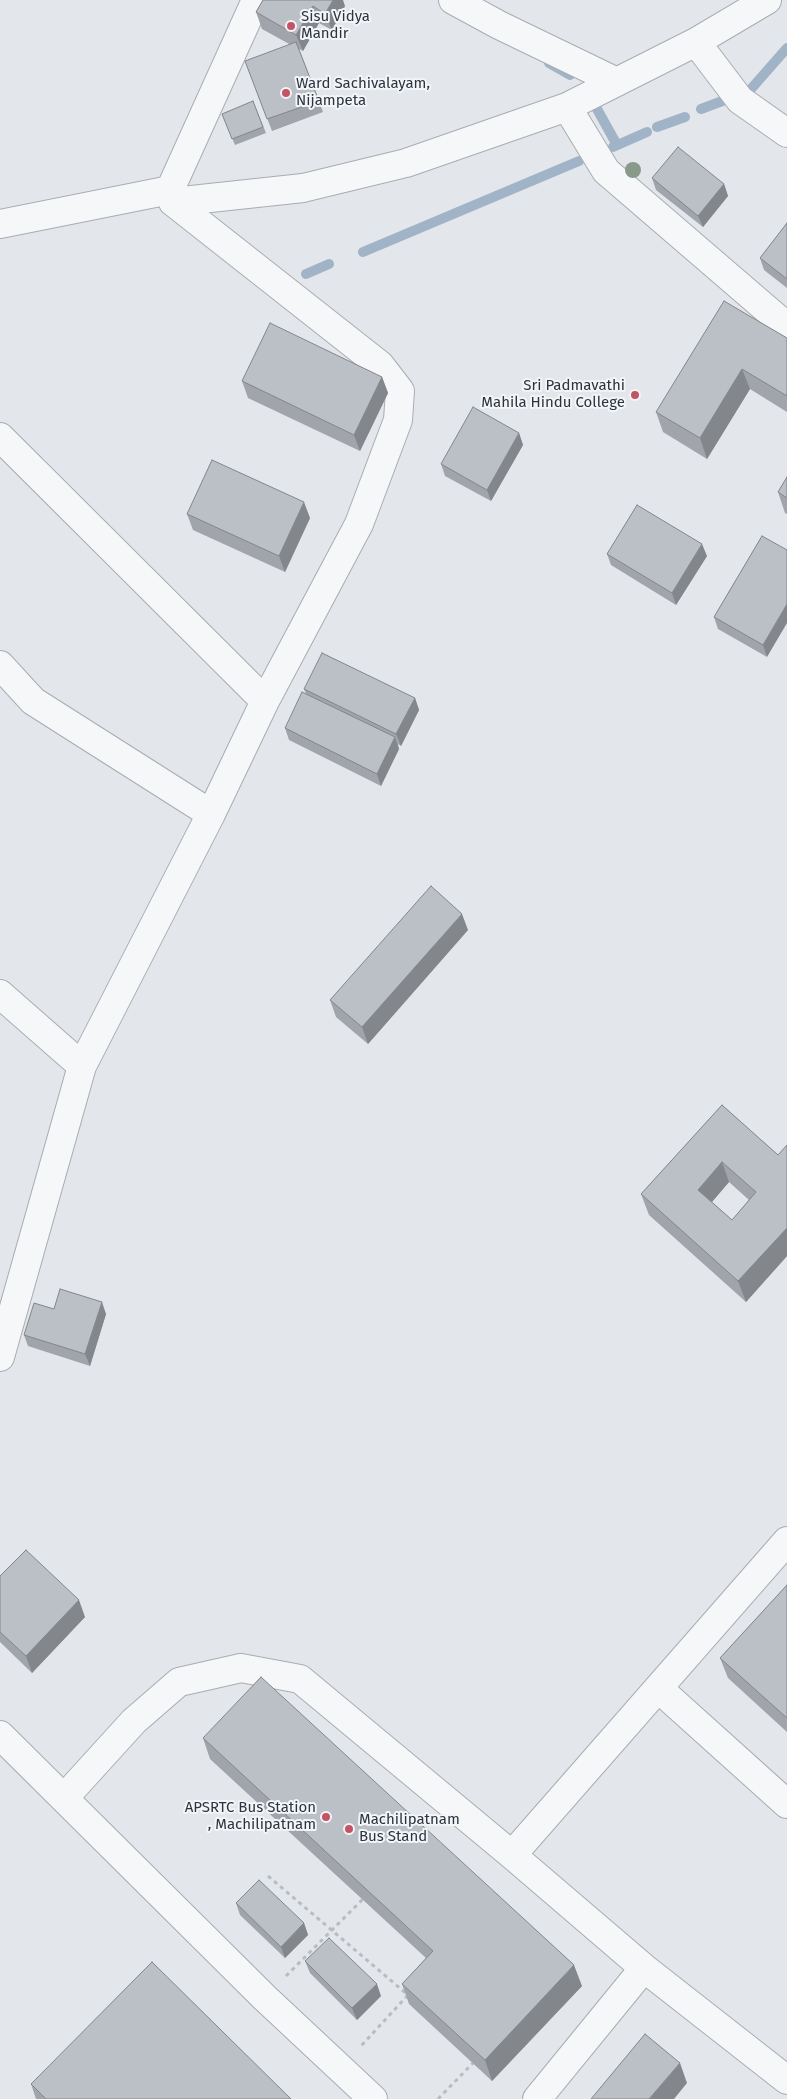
<!DOCTYPE html>
<style>
body{margin:0}
canvas{display:block;background:#e3e6ea}
</style>
<canvas width="787" height="2099"></canvas>
<script>
const ctx = document.querySelector('canvas').getContext('2d');
ctx.lineJoin = 'round';
function toPath(rows) {
  const path = new Path2D();
  for (const r of rows) {
    path.moveTo(r[0], r[1]);
    for (let i = 2; i < r.length; i += 2) path.lineTo(r[i], r[i + 1]);
  }
  return path;
}
function strokePath(path, color, width, dash) {
  ctx.strokeStyle = color;
  ctx.lineWidth = width;
  ctx.lineCap = dash ? 'butt' : 'round';
  ctx.setLineDash(dash || []);
  ctx.stroke(path);
}
function fillPath(path, color) {
  ctx.fillStyle = color;
  ctx.fill(path, 'evenodd');
}
function drawText(font, color, halo, rows, align = 'center') {
  ctx.font = font + ' "Fira Sans",sans-serif';
  ctx.lineWidth = 4;
  ctx.setLineDash([]);
  ctx.textBaseline = 'middle';
  ctx.strokeStyle = halo;
  ctx.fillStyle = color;
  for (const [text, x, y, turn = 0] of rows) {
    ctx.save();
    ctx.translate(x, y);
    ctx.rotate((+turn || 0) * Math.PI / 180);
    ctx.textAlign = isNaN(turn) ? turn : align;
    if (halo) ctx.strokeText(text, 0, 0);
    ctx.fillText(text, 0, 0);
    ctx.restore();
  }
}
strokePath(toPath([
 [549,63,570,75],
 [751,89,787,48],
 [597,109,617,145],
 [701,109,725,100],
 [657,127,685,117],
 [613,147,647,132],
 [363,252,579,161],
 [306,274,329,264]
]), '#a1b4c7', 10);
const minor = toPath([
 [453,0,499,25,617,82],
 [696,42,740,100,787,133],
 [567,107,606,171,785,325],
 [170,190,256,0],
 [0,224,170,190,173,202,303,188,406,163,567,107,696,42,767,0],
 [0,437,265,701],
 [0,665,33,701,211,814],
 [0,994,82,1066,0,1357],
 [82,1066,211,814,265,701,359,524,398,420,400,391,380,365,173,202],
 [658,1688,787,1804],
 [0,1735,265,1998,373,2099],
 [64,1798,134,1721,179,1682,241,1668,300,1679,512,1855,644,1968,787,2080],
 [512,1855,787,1541],
 [537,2099,644,1968]
]);
strokePath(minor, '#a8adb4', 30);
strokePath(toPath([
 [268,1876,408,1995,361,2046],
 [286,1976,363,1899],
 [438,2099,473,2063]
]), '#b9bcc1', 3, [4, 4]);
strokePath(minor, '#f5f7f8', 28);
ctx.fillStyle = '#8a9a8a';
for (const [x, y] of [
 [633,170]
]) {
  ctx.beginPath();
  ctx.arc(x, y, 8, 0, 2 * Math.PI);
  ctx.fill();
}
fillPath(toPath([
 [263,0,345,6,332,30,319,23,303,51,299,49,323,112,272,131,245,61,291,45,262,29,256,12],
 [253,101,266,133,235,145,222,114],
 [652,178,724,184,728,196,703,227,656,190],
 [787,223,787,288,764,270,760,258],
 [787,338,787,412,750,389,707,459,663,432,656,412],
 [382,377,388,393,360,451,248,398,242,381],
 [519,433,523,445,491,501,445,476,441,464],
 [787,477,787,514,785,513,778,492],
 [187,514,310,518,285,572,193,530],
 [762,536,767,657,718,629,714,617],
 [607,554,707,556,676,605,611,565],
 [304,689,415,698,419,710,401,746,398,744,399,749,381,786,289,740,285,728,306,694],
 [468,930,368,1044,336,1017,330,1000],
 [722,1105,778,1155,787,1145,787,1256,746,1302,649,1215,641,1194],
 [729,1182,749,1200,732,1220,712,1202],
 [54,1309,106,1314,90,1366,28,1346,24,1335],
 [0,1576,85,1617,32,1673,0,1642],
 [787,1585,787,1732,728,1678,720,1658],
 [203,1738,582,1986,492,2081,409,2004,402,1984,426,1958,210,1759],
 [236,1903,304,1923,308,1935,285,1958,240,1915],
 [305,1961,381,1996,357,2020,310,1973],
 [31,2084,291,2099,36,2099]
]), '#a1a4aa');
fillPath(toPath([
 [333,0,343,0,345,6,332,30,325,14],
 [313,6,319,23,303,51,296,35],
 [724,184,728,196,703,227,698,216],
 [742,369,750,389,707,459,700,438],
 [382,377,388,393,360,451,354,435],
 [519,433,523,445,491,501,487,490],
 [304,502,310,518,285,572,279,556],
 [702,544,707,556,676,605,672,593],
 [787,604,787,623,767,657,763,645],
 [415,698,419,710,401,746,396,734],
 [395,737,399,749,381,786,377,774],
 [462,914,468,930,368,1044,362,1027],
 [722,1162,729,1182,705,1210,698,1190],
 [787,1228,787,1256,746,1302,738,1281],
 [102,1302,106,1314,90,1366,85,1354],
 [79,1600,85,1617,32,1673,26,1656],
 [304,1923,308,1935,285,1958,281,1947],
 [574,1965,582,1986,492,2081,485,2060],
 [377,1984,381,1996,357,2020,352,2008],
 [680,2063,687,2083,674,2099,649,2099]
]), '#83868b');
const building = toPath([
 [263,0,333,0,325,14,313,6,296,35,256,12,263,0],
 [296,42,319,101,267,119,245,61,296,42],
 [253,101,263,127,232,139,222,114,253,101],
 [678,147,724,184,698,216,652,178,678,147],
 [787,223,787,279,760,258,787,223],
 [724,301,787,338,787,396,742,369,700,438,656,412,724,301],
 [270,323,382,377,354,435,242,381,270,323],
 [473,407,519,433,487,490,441,464,473,407],
 [212,460,304,502,279,556,187,514,212,460],
 [787,477,787,498,778,492,787,477],
 [637,505,702,544,672,593,607,554,637,505],
 [762,536,787,550,787,604,763,645,714,617,762,536],
 [322,653,415,698,396,734,304,689,322,653],
 [302,692,395,737,377,774,285,728,302,692],
 [431,886,462,914,362,1027,330,1000,431,886],
 [722,1105,778,1155,787,1145,787,1228,738,1281,641,1194,722,1105],
 [722,1162,756,1192,732,1220,698,1190,722,1162],
 [60,1289,102,1302,85,1354,24,1335,34,1303,54,1309,60,1289],
 [26,1550,79,1600,26,1656,0,1632,0,1576,26,1550],
 [787,1585,787,1718,720,1658,787,1585],
 [261,1677,574,1965,485,2060,402,1984,433,1951,203,1738,261,1677],
 [259,1880,304,1923,281,1947,236,1903,259,1880],
 [329,1938,377,1984,352,2008,305,1961,329,1938],
 [152,1962,291,2099,46,2099,31,2084,152,1962],
 [645,2034,680,2063,649,2099,591,2099,645,2034]
]);
fillPath(building, '#bbbfc6');
strokePath(building, '#83868b', 1);
for (const [x, y, r, color] of [
 [291,26,5,"#c45365"],
 [286,93,5,"#c45365"],
 [635,395,5,"#c45365"],
 [326,1817,5,"#c45365"],
 [349,1829,5,"#c45365"]
]) {
  const dot = new Path2D();
  dot.arc(x, y, r, 0, 2 * Math.PI);
  ctx.fillStyle = color;
  ctx.fill(dot);
  strokePath(dot, '#f3f5f7', 2);
}
drawText('15px', '#2c3441', '#f3f5f7', [
 ["Sisu Vidya",301,17],
 ["Mandir",301,34],
 ["Ward Sachivalayam,",296,84],
 ["Nijampeta",296,101],
 ["Sri Padmavathi",625,386,"right"],
 ["Mahila Hindu College",625,403,"right"],
 ["APSRTC Bus Station",316,1808,"right"],
 [", Machilipatnam",316,1825,"right"],
 ["Machilipatnam",359,1820],
 ["Bus Stand",359,1837]
], 'left');
</script>
